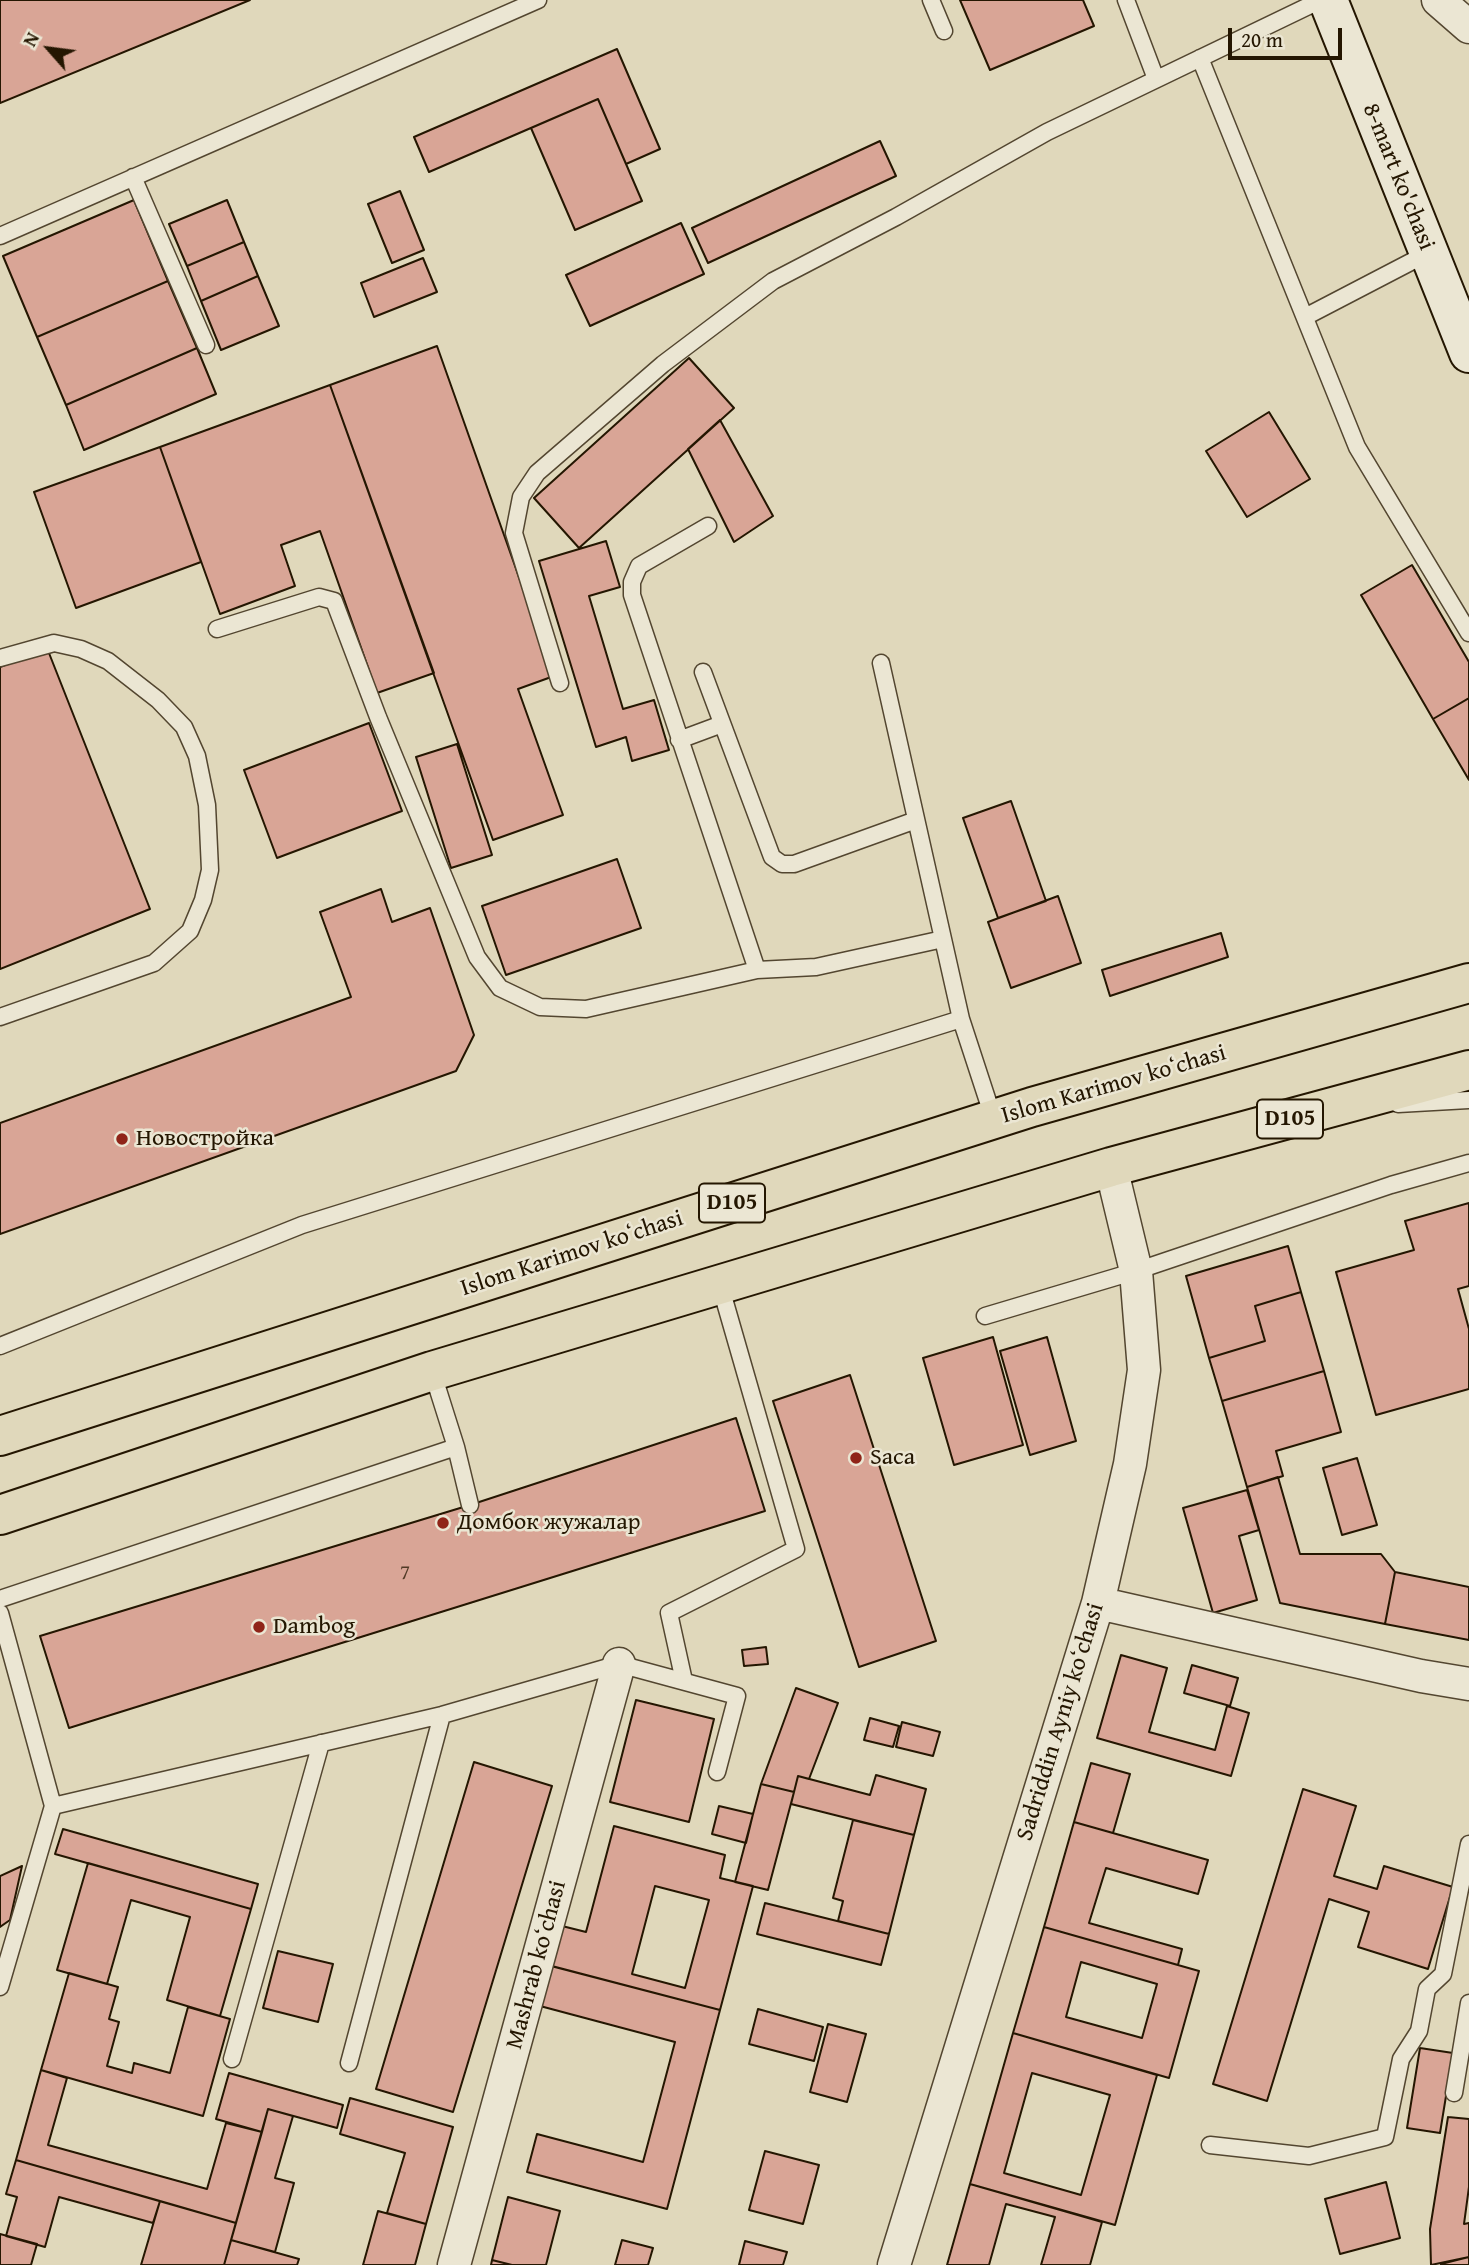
<!DOCTYPE html>
<meta charset="utf-8">
<style>
body{margin:0}
#map{position:relative;width:1469px;height:2265px;overflow:hidden;background:#e0d8bb;font-family:"Gentium Book Plus",serif}
canvas{display:block}
.north{position:absolute;left:14px;top:14px;width:70px;height:70px;-webkit-text-stroke:5px #ebe6d3;paint-order:stroke;rotate:298deg;font-size:19px;font-weight:700;line-height:28px;text-align:center;color:#241601}
.north::after{content:'';display:block;margin:auto;width:24px;height:32px;background:#241601;clip-path:polygon(50% 0,100% 100%,50% 72%,0 100%)}
.scale{position:absolute;left:1228px;top:28px;width:114px;height:32px;box-sizing:border-box;border:4px solid #241601;border-top:0;padding-left:9px;font-size:21px;line-height:24px;white-space:nowrap;color:#241601;-webkit-text-stroke:5px #ebe6d3;paint-order:stroke}
</style>
<div id="map">
<canvas width="1469" height="2265"></canvas>
<div class="north">N</div>
<div class="scale">20 m</div>
</div>
<script>
const ctx = document.querySelector('canvas').getContext('2d');
ctx.lineJoin = 'round';
function fillPath(path, color) {
  ctx.fillStyle = color;
  ctx.fill(path, 'evenodd');
}
function toPath(rows) {
  const path = new Path2D();
  for (const r of rows) {
    path.moveTo(r[0], r[1]);
    for (let i = 2; i < r.length; i += 2) path.lineTo(r[i], r[i + 1]);
  }
  return path;
}
function strokePath(path, color, width, dash) {
  ctx.strokeStyle = color;
  ctx.lineWidth = width;
  ctx.lineCap = dash ? 'butt' : 'round';
  ctx.setLineDash(dash || []);
  ctx.stroke(path);
}
function drawText(font, color, halo, rows, align = 'center') {
  ctx.font = font + ' "Gentium Book Plus",serif';
  ctx.lineWidth = 5;
  ctx.setLineDash([]);
  ctx.textBaseline = 'middle';
  ctx.strokeStyle = halo;
  ctx.fillStyle = color;
  for (const [text, x, y, turn = 0] of rows) {
    ctx.save();
    ctx.translate(x, y);
    ctx.rotate((+turn || 0) * Math.PI / 180);
    ctx.textAlign = isNaN(turn) ? turn : align;
    if (halo) ctx.strokeText(text, 0, 0);
    ctx.fillText(text, 0, 0);
    ctx.restore();
  }
}
const building = toPath([
 [0,0,250,0,0,103,0,0],
 [960,0,1083,0,1094,26,990,70,960,0],
 [617,49,660,149,626,164,598,99,429,172,414,137,617,49],
 [598,99,642,201,575,230,531,128,598,99],
 [880,141,896,176,708,263,692,228,880,141],
 [400,191,424,250,392,263,368,204,400,191],
 [134,200,168,281,37,337,3,256,134,200],
 [227,200,244,242,187,266,169,224,227,200],
 [681,223,704,274,590,326,566,275,681,223],
 [244,242,258,276,201,301,187,266,244,242],
 [423,258,437,292,374,317,361,283,423,258],
 [258,276,279,326,221,350,201,301,258,276],
 [168,281,197,348,66,405,37,337,168,281],
 [437,346,554,676,518,689,563,815,493,840,330,385,437,346],
 [197,348,216,394,84,450,66,405,197,348],
 [689,358,734,408,579,548,534,498,689,358],
 [330,385,434,673,377,693,320,531,281,545,295,586,220,614,160,447,330,385],
 [1269,412,1310,479,1247,517,1206,451,1269,412],
 [720,420,773,516,734,542,688,449,720,420],
 [160,447,201,562,76,608,34,492,160,447],
 [606,541,620,587,589,596,623,709,654,700,669,750,632,761,626,737,596,747,539,561,606,541],
 [1412,565,1469,662,1469,698,1433,719,1361,595,1412,565],
 [47,648,150,909,0,969,0,667,47,648],
 [1469,698,1469,780,1433,719,1469,698],
 [369,723,402,811,277,858,244,770,369,723],
 [457,744,492,855,451,868,416,757,457,744],
 [1011,801,1046,901,998,918,963,818,1011,801],
 [617,859,641,928,506,975,482,906,617,859],
 [381,889,392,922,430,908,474,1035,456,1071,0,1234,0,1123,351,997,320,912,381,889],
 [1058,896,1081,963,1011,988,988,922,1058,896],
 [1221,933,1228,957,1110,996,1102,970,1221,933],
 [1469,1203,1469,1286,1458,1289,1469,1329,1469,1389,1376,1415,1336,1272,1414,1250,1405,1221,1469,1203],
 [1288,1246,1301,1292,1255,1306,1265,1341,1209,1358,1186,1276,1288,1246],
 [1301,1292,1324,1371,1222,1401,1209,1358,1265,1341,1255,1306,1301,1292],
 [993,1337,1023,1445,954,1465,923,1358,993,1337],
 [1047,1337,1076,1441,1030,1455,1000,1351,1047,1337],
 [1324,1371,1341,1432,1276,1451,1283,1476,1247,1487,1222,1401,1324,1371],
 [850,1375,936,1641,859,1667,773,1401,850,1375],
 [736,1418,765,1511,69,1728,40,1636,470,1505,736,1418],
 [1357,1458,1377,1525,1342,1535,1323,1468,1357,1458],
 [1278,1477,1300,1554,1381,1554,1395,1572,1385,1624,1280,1603,1247,1487,1278,1477],
 [1247,1490,1259,1530,1239,1536,1257,1600,1213,1613,1183,1508,1247,1490],
 [1395,1572,1469,1587,1469,1640,1385,1624,1395,1572],
 [766,1647,768,1664,744,1666,742,1650,766,1647],
 [1121,1655,1167,1668,1149,1732,1215,1750,1227,1706,1249,1713,1231,1776,1097,1738,1121,1655],
 [1192,1665,1238,1678,1230,1706,1184,1693,1192,1665],
 [796,1688,838,1703,809,1779,798,1776,794,1792,761,1784,796,1688],
 [636,1700,714,1719,689,1822,610,1802,636,1700],
 [870,1718,899,1726,893,1747,864,1740,870,1718],
 [902,1722,940,1732,933,1756,896,1747,902,1722],
 [474,1762,552,1786,453,2112,376,2089,474,1762],
 [1091,1763,1130,1774,1113,1833,1074,1822,1091,1763],
 [876,1775,926,1789,914,1835,791,1804,798,1776,870,1795,876,1775],
 [761,1784,794,1792,768,1890,735,1882,761,1784],
 [1303,1789,1356,1806,1334,1876,1377,1889,1384,1866,1453,1887,1428,1969,1358,1947,1369,1912,1329,1899,1267,2101,1213,2084,1303,1789],
 [719,1806,753,1814,746,1843,712,1834,719,1806],
 [853,1820,914,1835,889,1934,838,1921,843,1901,833,1898,853,1820],
 [1074,1822,1208,1860,1198,1894,1106,1868,1089,1923,1182,1949,1178,1965,1044,1927,1074,1822],
 [614,1826,725,1855,720,1878,753,1886,720,2010,548,1965,558,1925,586,1932,614,1826],
 [655,1886,709,1900,685,1988,632,1974,655,1886],
 [63,1829,258,1884,251,1909,55,1854,63,1829],
 [88,1863,251,1909,220,2016,167,2000,190,1917,131,1900,107,1984,57,1970,88,1863],
 [22,1866,10,1920,0,1927,0,1876,22,1866],
 [765,1903,889,1934,881,1965,757,1934,765,1903],
 [1044,1927,1199,1971,1169,2078,1013,2033,1044,1927],
 [1081,1962,1157,1984,1142,2038,1066,2017,1081,1962],
 [278,1951,333,1964,318,2022,263,2008,278,1951],
 [551,1966,720,2010,667,2209,527,2172,537,2134,643,2162,675,2042,540,2006,551,1966],
 [69,1973,118,1987,109,2019,119,2022,107,2066,132,2073,134,2063,170,2073,188,2007,230,2019,203,2116,41,2070,69,1973],
 [758,2009,823,2027,814,2061,749,2044,758,2009],
 [828,2024,866,2034,847,2102,810,2092,828,2024],
 [1013,2033,1157,2075,1115,2225,970,2184,1013,2033],
 [1032,2073,1110,2095,1081,2195,1004,2173,1032,2073],
 [1420,2048,1453,2053,1440,2133,1407,2128,1420,2048],
 [41,2070,67,2078,48,2145,207,2189,226,2123,262,2132,236,2223,16,2160,41,2070],
 [229,2073,343,2105,337,2128,268,2109,262,2132,216,2119,229,2073],
 [350,2098,453,2127,426,2224,387,2213,405,2153,340,2134,350,2098],
 [268,2109,293,2116,275,2178,294,2183,275,2252,231,2240,268,2109],
 [1448,2117,1469,2119,1469,2187,1464,2224,1469,2223,1469,2257,1431,2265,1430,2229,1448,2117],
 [765,2151,819,2165,803,2224,749,2210,765,2151],
 [16,2160,160,2201,153,2223,59,2197,45,2247,6,2236,17,2197,6,2194,16,2160],
 [1386,2182,1400,2238,1340,2254,1325,2199,1386,2182],
 [970,2184,1102,2222,1090,2265,1041,2265,1055,2217,1006,2204,989,2265,947,2265,970,2184],
 [508,2197,560,2211,546,2265,512,2265,492,2260,508,2197],
 [160,2201,236,2223,224,2265,141,2265,160,2201],
 [378,2211,426,2224,415,2265,363,2265,378,2211],
 [0,2234,37,2244,31,2265,0,2265,0,2234],
 [231,2240,299,2259,297,2265,224,2265,231,2240],
 [622,2240,653,2248,648,2265,615,2265,622,2240],
 [745,2241,787,2252,783,2265,739,2265,745,2241],
 [1469,2257,1469,2265,1441,2265,1441,2264,1469,2257],
 [492,2260,512,2265,491,2265,492,2260]
]);
fillPath(building, '#d9a596');
strokePath(building, '#241601', 2);
const lane = toPath([
 [931,0,944,31],
 [1126,0,1156,79],
 [1200,58,1357,447,1469,633],
 [133,177,206,345],
 [0,236,538,0],
 [1305,317,1428,253],
 [708,526,639,566,632,582,632,595,757,970],
 [217,629,319,597,334,601,378,717,477,957,500,988,540,1007,586,1009,757,970,816,967,943,939],
 [0,658,54,643,81,649,108,661,158,700,184,727,197,756,207,805,210,870,203,900,190,931,154,963,0,1017],
 [881,663,961,1019,994,1120],
 [703,672,772,857,782,864,794,864,916,820],
 [560,683,514,533,521,497,537,473,663,364,773,281,896,217,1047,132,1321,0],
 [679,740,722,724],
 [1398,1104,1469,1100],
 [985,1316,1136,1271,1391,1185,1469,1163],
 [0,1346,302,1225,961,1019],
 [456,1447,470,1505],
 [0,1599,456,1447,432,1371],
 [0,1613,53,1806,442,1715,619,1664,737,1696,717,1772],
 [684,1681,669,1613,796,1549,720,1285],
 [0,1987,53,1806],
 [232,2059,321,1743],
 [349,2063,442,1715],
 [1454,2093,1469,2003],
 [1210,2145,1309,2156,1385,2137,1401,2059,1419,2031,1427,1989,1443,1974,1469,1844]
]);
const street = toPath([
 [1438,0,1469,27],
 [1098,1603,1421,1676,1469,1684],
 [454,2265,619,1664],
 [894,2265,1098,1603,1130,1464,1144,1370,1136,1271,1111,1167]
]);
const secondary = toPath([
 [1328,0,1469,353]
]);
const primary = toPath([
 [0,1436,1032,1107,1469,983],
 [0,1515,432,1371,1111,1167,1469,1070]
]);
strokePath(lane, '#534630', 19);
strokePath(street, '#534630', 35);
strokePath(secondary, '#241601', 42);
strokePath(primary, '#241601', 42);
strokePath(lane, '#ebe6d3', 16);
strokePath(street, '#ebe6d3', 32);
strokePath(secondary, '#ebe6d3', 38);
strokePath(primary, '#e0d8bb', 38);
for (const [x, y, r, color] of [
 [122,1139,7,"#8f2418"],
 [856,1458,7,"#8f2418"],
 [443,1523,7,"#8f2418"],
 [259,1627,7,"#8f2418"]
]) {
  const dot = new Path2D();
  dot.arc(x, y, r, 0, 2 * Math.PI);
  ctx.fillStyle = color;
  ctx.fill(dot);
  strokePath(dot, '#ebe6d3', 2.5);
}
drawText('21px', '#513a26', null, [
 ["7",405,1574]
]);
for (const [x, y, w] of [
 [1290,1119,66],
 [732,1203,66]
]) {
  const box = new Path2D();
  box.roundRect(x - w / 2, y - 19.5, w, 39, 5);
  ctx.fillStyle = '#ebe6d3';
  ctx.fill(box);
  strokePath(box, '#241601', 2);
}
drawText('bold 23px', '#241601', null, [
 ["D105",1290,1119],
 ["D105",732,1203]
]);
drawText('24px', '#241601', '#ebe6d3', [
 ["8-mart ko'chasi",1398,177,68],
 ["Islom Karimov koʻchasi",1114,1085,-16],
 ["Islom Karimov koʻchasi",572,1254,-18],
 ["Sadriddin Ayniy koʻchasi",1061,1722,-73],
 ["Mashrab koʻchasi",537,1965,-75]
]);
drawText('24px', '#241601', '#ebe6d3', [
 ["Новостройка",136,1139],
 ["Saca",870,1458],
 ["Домбок жужалар",457,1523],
 ["Dambog",273,1627]
], 'left');
</script>
